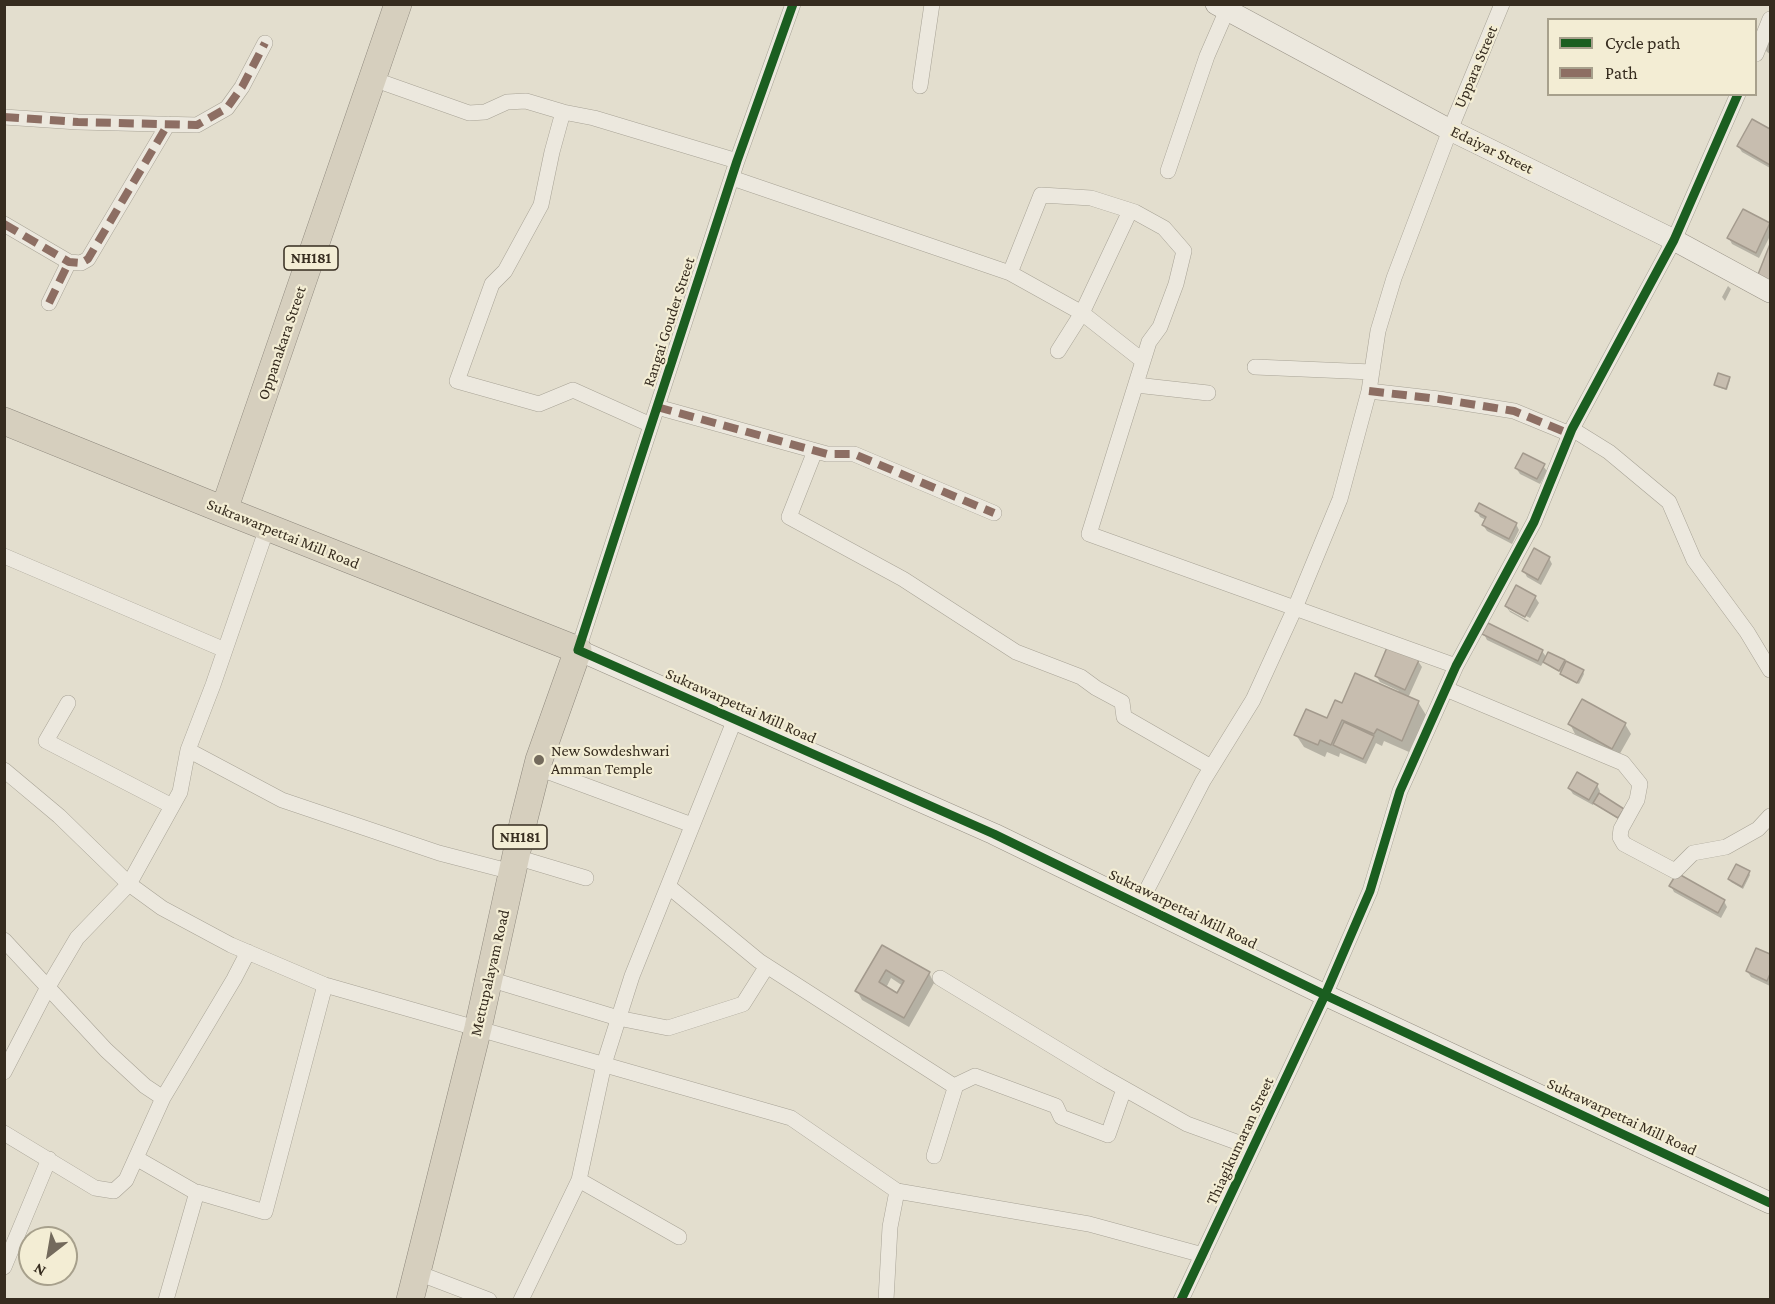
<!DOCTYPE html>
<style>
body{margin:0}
#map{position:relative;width:1775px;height:1304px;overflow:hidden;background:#e3dece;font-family:"Crimson Pro",serif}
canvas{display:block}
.frame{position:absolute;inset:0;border:6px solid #362c1f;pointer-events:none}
.legend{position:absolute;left:1547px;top:18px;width:210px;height:78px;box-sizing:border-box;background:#f3edd4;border:2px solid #a7a08c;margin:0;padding:8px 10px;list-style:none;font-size:18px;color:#362c1f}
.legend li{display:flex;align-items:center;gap:12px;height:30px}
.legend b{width:30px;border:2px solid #a7a08c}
.north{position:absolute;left:18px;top:1226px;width:60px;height:60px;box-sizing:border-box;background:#f3edd4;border:2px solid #a7a08c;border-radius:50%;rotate:211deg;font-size:16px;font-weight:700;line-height:24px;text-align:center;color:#362c1f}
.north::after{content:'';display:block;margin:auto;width:21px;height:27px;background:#736a5c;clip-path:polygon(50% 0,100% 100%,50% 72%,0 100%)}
</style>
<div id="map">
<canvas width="1775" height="1304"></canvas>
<div class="frame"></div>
<ul class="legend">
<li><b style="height:8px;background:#1b5e20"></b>Cycle path</li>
<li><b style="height:8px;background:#8d6e63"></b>Path</li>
</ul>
<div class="north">N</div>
</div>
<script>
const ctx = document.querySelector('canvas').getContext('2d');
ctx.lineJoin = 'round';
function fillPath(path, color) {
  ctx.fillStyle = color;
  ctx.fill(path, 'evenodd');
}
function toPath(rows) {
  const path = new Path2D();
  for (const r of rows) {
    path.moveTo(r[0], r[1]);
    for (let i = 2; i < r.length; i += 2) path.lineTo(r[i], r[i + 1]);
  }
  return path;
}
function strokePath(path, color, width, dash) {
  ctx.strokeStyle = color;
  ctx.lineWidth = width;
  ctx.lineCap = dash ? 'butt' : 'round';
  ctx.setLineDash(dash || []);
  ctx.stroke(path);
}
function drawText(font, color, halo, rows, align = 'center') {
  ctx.font = font + ' "Crimson Pro",serif';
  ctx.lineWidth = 4.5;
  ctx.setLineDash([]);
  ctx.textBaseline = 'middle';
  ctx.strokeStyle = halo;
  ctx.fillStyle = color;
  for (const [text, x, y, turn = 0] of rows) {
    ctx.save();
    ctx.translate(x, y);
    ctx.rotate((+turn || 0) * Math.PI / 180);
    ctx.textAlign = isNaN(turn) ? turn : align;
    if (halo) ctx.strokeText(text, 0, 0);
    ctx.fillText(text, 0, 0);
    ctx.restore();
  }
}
fillPath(toPath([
 [1770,36,1770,54,1767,52,1763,46],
 [1752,121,1770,131,1770,168,1742,152,1738,146],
 [1744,211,1770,225,1770,236,1759,258,1732,244,1729,238],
 [1728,286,1731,289,1725,301,1722,297],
 [1729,378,1730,380,1727,390,1717,387,1716,385],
 [1543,466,1547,471,1540,484,1520,474,1516,468],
 [1477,511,1516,524,1519,530,1512,544,1487,531,1483,525,1486,520,1480,517],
 [1549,558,1552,564,1541,585,1527,577,1524,571],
 [1535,597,1539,603,1530,618,1509,607,1509,610,1529,621,1528,622,1510,612,1506,606],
 [1484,634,1542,651,1547,658,1563,661,1566,665,1583,671,1584,674,1579,684,1563,676,1562,673,1546,664,1544,661,1541,666,1487,640],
 [1418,661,1422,667,1408,698,1418,702,1426,715,1409,752,1384,741,1382,746,1376,743,1366,764,1340,753,1339,757,1327,752,1325,757,1304,747,1296,735,1327,720,1343,705,1398,693,1399,691,1380,682,1376,676],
 [1570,724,1625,724,1631,734,1618,757,1575,734],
 [1597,785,1600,791,1599,794,1623,810,1620,820,1596,805,1594,802,1593,805,1573,794,1569,788],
 [1749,873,1750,875,1743,889,1731,882,1729,879],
 [1671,886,1724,901,1727,907,1721,918,1674,892],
 [882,947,929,973,934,983,909,1027,862,1000,857,991],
 [891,978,903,986,898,995,886,988],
 [1757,950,1770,956,1770,986,1751,977,1747,971]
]), '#0003');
const building = toPath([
 [1752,119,1770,129,1770,165,1737,146,1752,119],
 [1743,209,1770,223,1756,253,1727,238,1743,209],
 [1770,244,1770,283,1757,277,1770,244],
 [1718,373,1730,377,1726,389,1714,385,1718,373],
 [1523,453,1545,464,1537,479,1515,468,1523,453],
 [1479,503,1517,523,1509,539,1482,525,1486,517,1475,511,1479,503],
 [1534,548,1550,557,1538,580,1522,571,1534,548],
 [1516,585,1536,596,1525,617,1505,606,1516,585],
 [1488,623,1543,650,1538,661,1482,634,1488,623],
 [1388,645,1419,660,1405,690,1375,676,1388,645],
 [1548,652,1565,660,1559,671,1543,662,1548,652],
 [1566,661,1584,670,1577,683,1560,674,1566,661],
 [1355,673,1419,701,1402,741,1377,729,1374,734,1342,720,1331,745,1320,740,1318,745,1294,735,1306,709,1327,718,1335,700,1342,703,1355,673],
 [1582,699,1626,723,1612,749,1568,724,1582,699],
 [1344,722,1374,736,1363,759,1333,745,1344,722],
 [1577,772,1598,784,1589,800,1568,788,1577,772],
 [1599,793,1624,809,1618,818,1593,803,1599,793],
 [1736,864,1750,871,1742,887,1728,879,1736,864],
 [1677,873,1725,900,1718,913,1669,886,1677,873],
 [882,945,930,972,904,1018,855,991,882,945],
 [886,970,904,981,897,993,879,982,886,970],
 [1756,948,1770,954,1770,974,1767,981,1746,971,1756,948]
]);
fillPath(building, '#c7bdaf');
strokePath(building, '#a39a8d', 1.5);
const street = toPath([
 [1756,54,1770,19],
 [373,79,469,113,485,112,507,102,526,101,563,112,594,118,737,161],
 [920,86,932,4],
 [563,112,552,152,541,205,505,271,492,284,457,381,539,404,573,390,651,425],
 [4,117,78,122,197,125,227,108,242,87,265,43],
 [1168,171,1207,56,1227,10],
 [732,178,1010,273,1082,313,1143,361],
 [4,224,69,262,81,263,88,259,168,124],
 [1010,273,1041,195,1091,198,1135,212,1164,228,1184,251,1176,284,1160,327,1149,342,1089,534,1456,666],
 [49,303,69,262],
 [1058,351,1082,313,1130,211],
 [1255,367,1372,372],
 [1136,385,1208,393],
 [1369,391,1439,399,1514,411,1570,434],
 [657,407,827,454,854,454,994,513],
 [1572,429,1609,452,1669,502,1694,560,1747,632,1770,670],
 [815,451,789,517,903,579,1016,652,1081,677,1096,688,1122,702,1124,717,1211,767],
 [4,556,225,650],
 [578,650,737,161,793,4],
 [1446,689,1623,763,1640,784,1637,800,1621,829,1620,837,1624,844,1675,871,1693,853,1726,847,1758,829,1770,816],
 [68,703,46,741,172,806],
 [188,750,282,800,439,853,512,872],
 [538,768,692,825],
 [4,770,59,816,129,884,162,908,231,945,325,985,791,1118,897,1191,1089,1224,1203,1255],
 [516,857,586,878],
 [668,886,759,961,954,1086,975,1076,1056,1106,1061,1117,1108,1135,1124,1089],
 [1139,905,1203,781,1253,700,1295,608,1340,499,1369,391,1378,331,1394,278,1450,130,1502,4],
 [4,940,106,1050,145,1086,163,1098],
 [940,978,1100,1075,1187,1124,1253,1148],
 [489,979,618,1018,668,1028,743,1004,767,966],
 [4,1072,48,987,77,938,129,884,180,792,188,750,213,685,267,528],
 [4,1133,95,1188,114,1191,126,1180,163,1098,234,979,248,952],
 [934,1156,956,1085],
 [136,1158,197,1193],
 [579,1180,604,1064,632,976,735,719],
 [4,1267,49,1159],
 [418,1273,489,1300],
 [166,1300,197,1192,265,1212,325,985],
 [521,1300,579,1180,679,1237],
 [886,1300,890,1227,897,1191],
 [1181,1300,1325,995,1370,891,1400,791,1456,666,1534,522,1572,429,1674,240,1738,94]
]);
const secondary = toPath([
 [1216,4,1450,130,1674,240,1770,292],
 [578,650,994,834,1325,995,1770,1203]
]);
const highway = toPath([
 [4,421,224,510,578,650,539,760,524,819,478,1028,410,1300],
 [224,510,398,4]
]);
strokePath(street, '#a8a396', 16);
strokePath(secondary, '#989286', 22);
strokePath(highway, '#8e887d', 28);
strokePath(street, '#ece8de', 15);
strokePath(secondary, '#ece8de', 21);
strokePath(highway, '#d6cfbe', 27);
strokePath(toPath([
 [4,117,78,122,197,125,227,108,242,87,265,43],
 [4,224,69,262,81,263,88,259,168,124],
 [49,303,69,262],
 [1369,391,1439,399,1514,411,1570,434],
 [657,407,827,454,854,454,994,513]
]), '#8d6e63', 8, [15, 8]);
strokePath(toPath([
 [793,4,737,161,578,650,994,834,1325,995,1770,1203],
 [1181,1300,1325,995,1370,891,1400,791,1456,666,1534,522,1572,429,1674,240,1738,94]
]), '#1b5e20', 9);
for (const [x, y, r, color] of [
 [539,760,6,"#736a5c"]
]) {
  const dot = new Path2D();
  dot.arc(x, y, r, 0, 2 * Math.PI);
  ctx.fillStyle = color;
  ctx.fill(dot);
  strokePath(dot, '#f3edd4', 2);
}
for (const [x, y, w] of [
 [311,258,54],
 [520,837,54]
]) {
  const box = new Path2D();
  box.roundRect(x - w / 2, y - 12, w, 24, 4.5);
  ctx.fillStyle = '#f3edd4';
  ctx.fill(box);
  strokePath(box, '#362c1f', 1.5);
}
drawText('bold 15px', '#362c1f', null, [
 ["NH181",311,258],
 ["NH181",520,837]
]);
drawText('16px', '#362c1f', '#f3edd4', [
 ["Uppara Street",1476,67,-67],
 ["Edaiyar Street",1492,150,26],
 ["Rangai Gouder Street",669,322,-72],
 ["Oppanakara Street",282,343,-71],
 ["Sukrawarpettai Mill Road",283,534,22],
 ["Sukrawarpettai Mill Road",741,706,24],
 ["Sukrawarpettai Mill Road",1183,909,26],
 ["Mettupalayam Road",490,973,-77],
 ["Sukrawarpettai Mill Road",1622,1117,25],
 ["Thiagikumaran Street",1240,1141,-65]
]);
drawText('16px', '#362c1f', '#f3edd4', [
 ["New Sowdeshwari",551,751],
 ["Amman Temple",551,769]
], 'left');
</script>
